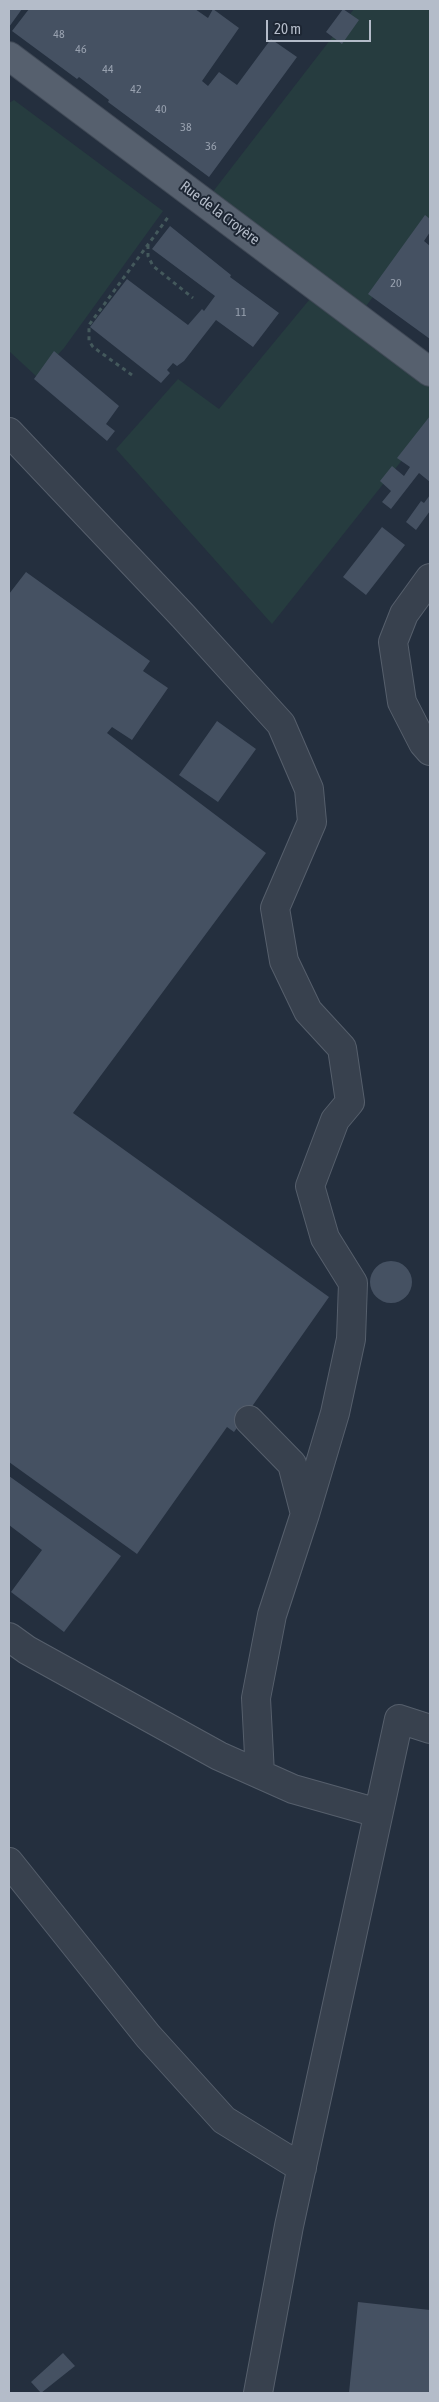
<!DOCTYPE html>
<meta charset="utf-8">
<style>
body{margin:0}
#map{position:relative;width:439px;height:2402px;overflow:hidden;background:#242f3e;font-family:"Asap Condensed",sans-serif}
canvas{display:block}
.frame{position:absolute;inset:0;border:10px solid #b4bcc9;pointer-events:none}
.scale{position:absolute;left:266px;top:20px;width:105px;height:22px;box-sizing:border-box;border:2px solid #b4bcc9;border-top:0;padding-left:6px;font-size:15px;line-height:18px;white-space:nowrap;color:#b4bcc9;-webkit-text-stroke:4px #1d2633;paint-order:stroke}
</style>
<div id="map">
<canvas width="439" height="2402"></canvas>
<div class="frame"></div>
<div class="scale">20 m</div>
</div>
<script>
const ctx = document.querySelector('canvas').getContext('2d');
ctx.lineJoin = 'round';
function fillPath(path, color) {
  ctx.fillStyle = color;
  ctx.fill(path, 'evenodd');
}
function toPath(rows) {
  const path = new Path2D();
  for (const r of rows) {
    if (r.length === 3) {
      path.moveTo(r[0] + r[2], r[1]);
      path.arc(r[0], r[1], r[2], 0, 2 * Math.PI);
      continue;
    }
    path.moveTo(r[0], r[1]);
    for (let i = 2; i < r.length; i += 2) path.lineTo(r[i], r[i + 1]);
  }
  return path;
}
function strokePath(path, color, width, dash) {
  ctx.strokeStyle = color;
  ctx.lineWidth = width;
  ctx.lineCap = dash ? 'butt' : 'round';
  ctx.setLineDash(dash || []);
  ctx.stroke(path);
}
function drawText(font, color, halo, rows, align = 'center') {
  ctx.font = font + ' "Asap Condensed",sans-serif';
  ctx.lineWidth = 4;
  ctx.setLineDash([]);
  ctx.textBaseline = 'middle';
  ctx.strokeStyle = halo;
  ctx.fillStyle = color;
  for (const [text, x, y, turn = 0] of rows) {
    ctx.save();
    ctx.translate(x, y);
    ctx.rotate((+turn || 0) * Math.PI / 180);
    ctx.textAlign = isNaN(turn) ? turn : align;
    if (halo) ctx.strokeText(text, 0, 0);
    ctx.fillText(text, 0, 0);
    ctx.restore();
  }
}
fillPath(toPath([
 [354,9,430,9,430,220,358,317,430,372,430,425,272,624,116,449,178,379,219,409,319,288,205,202],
 [14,100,163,211,64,348,37,377,9,351,9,103]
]), '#263c3f');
fillPath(toPath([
 [9,9,22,9,9,27],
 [29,9,195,9,208,18,213,9,239,28,202,81,208,86,219,72,237,85,271,39,297,57,209,177,108,102,109,100,79,77,77,79,12,31],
 [343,9,359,20,342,44,326,32],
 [425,215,430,219,430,232,424,241,430,246,430,339,368,294],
 [170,226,231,275,230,277,279,313,253,347,216,320,184,361,177,366,173,363,167,370,170,373,161,383,90,327,127,279,188,325,202,309,204,311,215,296,152,249],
 [54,351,119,406,106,424,115,431,107,441,34,379],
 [430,416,430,482,419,473,391,509,382,502,391,491,380,481,392,466,404,476,410,467,397,458],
 [430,495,430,511,416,530,406,522,421,501,424,503],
 [382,527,405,545,366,595,343,577],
 [26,572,150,661,143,671,168,688,132,740,112,727,107,733,266,853,73,1113,329,1297,234,1432,227,1427,137,1554,9,1462,9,594],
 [217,721,256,749,218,802,179,775],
 [391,1282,21],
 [9,1476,121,1556,64,1632,11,1592,42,1550,9,1525],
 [358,2302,430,2310,430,2393,349,2393],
 [63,2353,75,2366,41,2393,31,2382]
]), '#455162');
const minor = toPath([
 [9,432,183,616,281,724,309,789,312,822,275,908,284,961,308,1011,342,1048,350,1102,335,1120,310,1186,325,1238,353,1283,351,1339,335,1413,305,1514],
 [430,578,404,614,393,642,402,702,423,743,430,751],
 [249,1420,292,1464,305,1514,272,1615,256,1698,260,1774],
 [9,1637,27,1650,219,1756,293,1789,378,1813],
 [9,1862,148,2036,224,2120,302,2168],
 [258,2393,289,2226,399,1719,430,1729]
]);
const major = toPath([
 [9,56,430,372]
]);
strokePath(minor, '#565f6c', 30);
strokePath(major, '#414a57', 30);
strokePath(toPath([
 [148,245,148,256,153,266,193,298],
 [132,375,93,347,89,341,89,325,169,216]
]), '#44595c', 3, [4, 4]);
strokePath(minor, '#38414e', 28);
strokePath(major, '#56606e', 28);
drawText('12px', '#98a1af', null, [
 ["48",59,34],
 ["46",81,49],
 ["44",108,69],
 ["42",136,89],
 ["40",161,109],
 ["38",186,127],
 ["36",211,146],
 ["20",396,283],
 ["11",241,312]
]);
drawText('15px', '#b4bcc9', '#1d2633', [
 ["Rue de la Croyère",220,213,37]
]);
</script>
